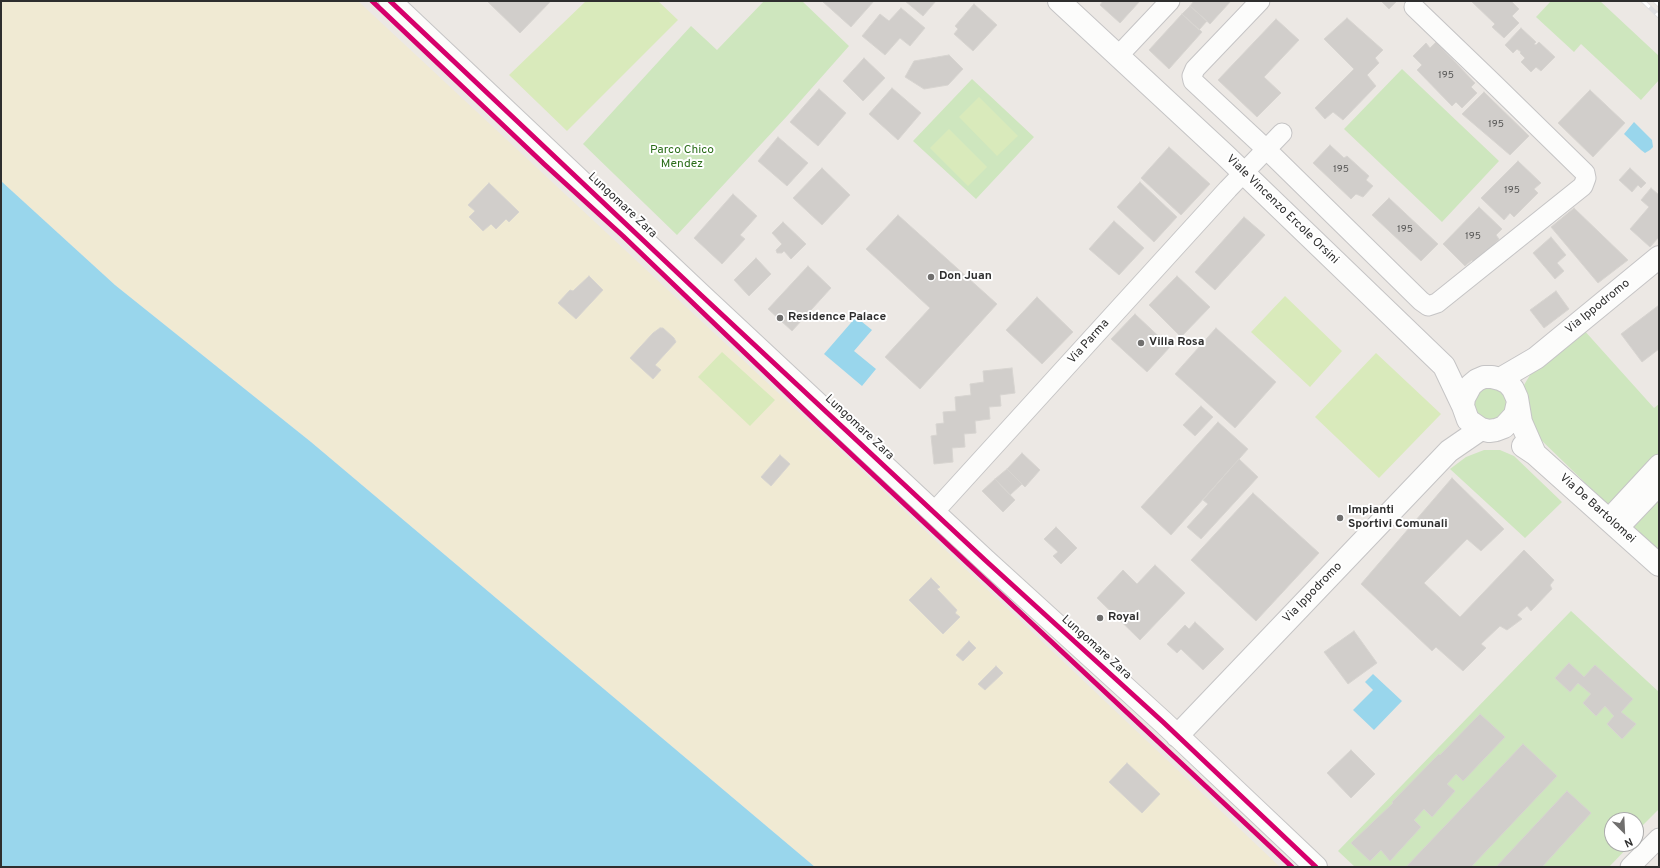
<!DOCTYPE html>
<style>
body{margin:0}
#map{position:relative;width:1660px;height:868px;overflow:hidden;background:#ece8e4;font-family:Overpass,sans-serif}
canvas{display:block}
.frame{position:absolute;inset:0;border:2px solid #2e2e2e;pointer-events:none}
.north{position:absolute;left:1604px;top:812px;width:40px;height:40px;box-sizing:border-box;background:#fff;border:1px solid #ababab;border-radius:50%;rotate:156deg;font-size:11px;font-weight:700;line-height:16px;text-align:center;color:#2e2e2e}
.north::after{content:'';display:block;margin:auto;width:14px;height:18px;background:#706f6e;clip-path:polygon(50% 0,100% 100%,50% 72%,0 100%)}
</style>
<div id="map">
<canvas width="1660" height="868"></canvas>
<div class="frame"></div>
<div class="north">N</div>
</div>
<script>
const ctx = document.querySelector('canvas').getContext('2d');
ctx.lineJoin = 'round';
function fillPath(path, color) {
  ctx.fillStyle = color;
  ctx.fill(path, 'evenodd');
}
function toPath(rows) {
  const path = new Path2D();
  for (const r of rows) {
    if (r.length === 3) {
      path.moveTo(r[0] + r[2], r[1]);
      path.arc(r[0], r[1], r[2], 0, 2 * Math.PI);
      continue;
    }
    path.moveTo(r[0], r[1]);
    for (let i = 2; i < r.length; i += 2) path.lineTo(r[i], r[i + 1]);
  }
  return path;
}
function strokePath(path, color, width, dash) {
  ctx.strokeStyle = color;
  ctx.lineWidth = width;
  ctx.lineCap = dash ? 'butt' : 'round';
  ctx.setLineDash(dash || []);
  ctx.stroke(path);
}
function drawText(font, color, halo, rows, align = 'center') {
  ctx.font = font + ' Overpass,sans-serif';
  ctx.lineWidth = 4;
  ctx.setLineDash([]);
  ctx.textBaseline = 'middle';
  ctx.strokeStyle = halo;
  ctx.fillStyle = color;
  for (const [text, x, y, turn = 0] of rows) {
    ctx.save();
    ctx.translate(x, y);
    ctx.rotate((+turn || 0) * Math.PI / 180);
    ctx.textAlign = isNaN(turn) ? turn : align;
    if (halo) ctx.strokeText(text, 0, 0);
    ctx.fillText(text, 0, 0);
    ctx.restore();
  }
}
fillPath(toPath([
 [764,1,802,1,849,46,788,115,677,235,583,144,691,26,717,50],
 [1551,1,1600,1,1659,56,1659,80,1641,100,1581,44,1574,52,1536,17],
 [1402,69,1499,161,1442,222,1344,129],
 [972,79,1034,137,976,199,913,141],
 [1583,329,1654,408,1659,404,1659,454,1609,506,1536,435,1521,390,1530,375],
 [1490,403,16],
 [1484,450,1500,450,1514,456,1562,502,1525,538,1450,469,1466,457],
 [1659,500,1659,551,1634,527],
 [1571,611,1659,692,1659,809,1639,829,1639,836,1636,839,1636,820,1612,820,1612,844,1631,844,1609,867,1355,867,1338,851]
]), '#cee6be');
fillPath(toPath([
 [1,1,358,1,861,470,1280,867,815,867,311,442,115,285,1,181]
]), '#f0ead3');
fillPath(toPath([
 [586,1,658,1,678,20,567,131,509,75],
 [979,97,1018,136,997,156,959,117],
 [949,129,987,167,968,186,930,148],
 [1285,296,1342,351,1310,387,1251,332],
 [722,352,775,400,750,426,698,377],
 [1376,353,1441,414,1379,478,1315,417]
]), '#d9eabb');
fillPath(toPath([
 [1634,122,1652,140,1653,147,1650,150,1645,153,1641,150,1624,134],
 [1,181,115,285,311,442,815,867,1,867],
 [856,317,872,330,854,351,876,369,862,386,824,354],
 [1373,674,1402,701,1374,730,1353,710,1373,690,1365,682]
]), '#99d6ec');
const building = toPath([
 [487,1,551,1,520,33,487,1],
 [822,1,874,1,851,27,822,1],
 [905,1,936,1,923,16,905,1],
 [1103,1,1140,1,1120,23,1100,5,1103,1],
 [1194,1,1231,1,1210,24,1190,6,1194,1],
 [1381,1,1397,1,1389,9,1381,1],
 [1471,1,1511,1,1519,9,1512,16,1519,23,1504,38,1492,27,1495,24,1471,1],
 [974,4,997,25,973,51,954,34,958,29,955,26,974,4],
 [1190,6,1207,21,1199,30,1182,14,1190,6],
 [901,8,925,28,910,46,900,38,885,55,862,36,880,14,889,21,901,8],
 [1182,14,1202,32,1169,69,1149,50,1182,14],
 [1347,18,1383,50,1375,58,1379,63,1367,75,1376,86,1343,120,1333,112,1325,119,1315,108,1354,69,1324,39,1347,18],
 [1276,19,1299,40,1264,77,1281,93,1257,117,1218,80,1276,19],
 [1521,28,1536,42,1534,44,1536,45,1539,42,1555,57,1541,71,1536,67,1531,72,1521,62,1525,58,1520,53,1521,52,1517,49,1513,53,1505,45,1521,28],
 [1436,42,1475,83,1471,87,1477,93,1462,108,1456,102,1452,106,1417,70,1422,65,1413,56,1426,43,1430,48,1436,42],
 [949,55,963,69,948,85,924,89,905,77,914,61,949,55],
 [864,58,885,78,863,101,843,81,864,58],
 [892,88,921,113,898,140,869,114,892,88],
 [819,89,846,113,818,146,790,122,819,89],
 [1590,90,1625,123,1593,157,1558,123,1590,90],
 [1484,92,1529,136,1510,155,1462,114,1484,92],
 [778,137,808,163,787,186,758,161,778,137],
 [1330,145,1344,158,1347,156,1369,176,1366,180,1373,186,1363,197,1356,194,1351,199,1313,163,1330,145],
 [1169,147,1210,184,1181,215,1141,178,1169,147],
 [1518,161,1541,183,1534,189,1538,193,1514,217,1510,213,1504,220,1481,198,1518,161],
 [822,168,850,195,822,225,793,198,822,168],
 [1630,168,1646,183,1641,188,1638,185,1632,192,1619,180,1630,168],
 [1140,182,1177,217,1154,242,1117,207,1140,182],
 [489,183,519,212,509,222,506,219,496,229,491,224,483,231,469,217,475,211,468,205,489,183],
 [1651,188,1659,195,1659,237,1650,247,1630,229,1649,207,1641,200,1651,188],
 [733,194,757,216,740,235,745,239,722,264,694,238,733,194],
 [1389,198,1438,244,1421,261,1372,215,1389,198],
 [1479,207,1502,229,1496,235,1499,239,1475,263,1472,260,1465,266,1443,244,1479,207],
 [1574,208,1628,260,1598,283,1551,227,1574,208],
 [898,215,997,304,920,389,885,357,930,308,866,249,898,215],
 [1244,217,1265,235,1215,290,1195,272,1244,217],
 [1114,221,1144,248,1119,275,1089,249,1114,221],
 [783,222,806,244,791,259,784,251,782,253,777,253,776,250,782,244,772,233,783,222],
 [1551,237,1566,255,1557,263,1564,271,1555,279,1533,253,1551,237],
 [756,258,771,274,749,296,734,280,756,258],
 [808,266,831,288,792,331,768,309,808,266],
 [589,276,603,290,576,319,558,303,570,290,573,291,589,276],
 [1177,276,1210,307,1181,337,1149,305,1177,276],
 [1556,291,1569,309,1544,328,1530,310,1556,291],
 [1037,297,1073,332,1042,364,1006,330,1037,297],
 [1659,305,1659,349,1642,362,1621,334,1659,305],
 [1135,314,1170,347,1147,372,1111,339,1135,314],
 [660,328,663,328,674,338,676,342,655,365,661,370,653,379,630,358,653,333,660,328],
 [1216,328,1276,382,1235,428,1175,374,1216,328],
 [1012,368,1015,393,1000,395,1001,406,989,407,990,419,975,421,976,433,964,434,965,447,952,448,953,462,934,464,931,436,937,435,936,424,944,423,943,412,956,411,955,397,971,395,970,384,984,382,983,371,1012,368],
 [1201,406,1213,417,1195,436,1183,425,1201,406],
 [1218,422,1248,449,1171,535,1141,507,1218,422],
 [1022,453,1040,470,1025,487,1007,469,1022,453],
 [780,455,790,464,771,486,761,477,780,455],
 [1239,459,1258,477,1201,539,1187,527,1208,504,1203,500,1239,459],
 [1007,469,1022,484,1010,495,995,479,1007,469],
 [1452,478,1504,529,1481,551,1467,539,1424,583,1460,617,1524,550,1554,580,1550,585,1552,589,1531,611,1527,606,1517,615,1522,619,1507,630,1500,626,1481,644,1486,648,1463,671,1436,647,1432,651,1361,584,1452,478],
 [995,479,1015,500,1003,512,982,491,995,479],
 [1253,493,1319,553,1256,621,1191,560,1253,493],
 [1056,527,1077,548,1061,564,1053,556,1058,552,1044,539,1056,527],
 [1155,565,1185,593,1140,640,1097,598,1123,570,1137,584,1155,565],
 [931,578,940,587,937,589,957,610,955,613,960,617,943,634,909,600,931,578],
 [1195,622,1224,649,1203,670,1181,649,1177,653,1167,644,1185,625,1189,629,1195,622],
 [1354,631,1377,663,1348,684,1324,652,1354,631],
 [969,641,976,648,963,661,956,655,969,641],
 [1569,663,1584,677,1595,665,1633,699,1621,712,1636,724,1622,739,1607,724,1614,716,1605,706,1596,716,1583,703,1591,694,1578,683,1570,692,1555,678,1569,663],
 [996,666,1003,673,985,690,978,684,996,666],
 [1480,714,1505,737,1463,781,1456,774,1447,784,1455,791,1432,817,1424,809,1414,820,1421,827,1390,861,1381,850,1370,861,1351,843,1393,803,1392,802,1439,754,1440,755,1480,714],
 [1523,744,1557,776,1471,867,1406,867,1523,744],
 [1351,750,1375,774,1351,798,1327,773,1351,750],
 [1127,763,1160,794,1142,813,1109,782,1127,763],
 [1567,791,1591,813,1542,867,1496,867,1567,791]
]);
fillPath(building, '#d1cecb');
strokePath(building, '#d7d4d0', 1);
const minor = toPath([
 [1260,1,1195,69,1192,76,1193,81,1266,149,1421,301,1428,306,1437,303,1583,186,1586,178,1585,173,1492,82,1414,7],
 [1118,56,1170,1],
 [934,512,1228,189,1282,133],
 [1608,519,1659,464],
 [1619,528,1659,486],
 [1630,867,1659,838]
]);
const tertiary = toPath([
 [390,1,701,295,985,560,1163,722,1316,867],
 [1059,1,1225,155,1444,366,1463,406],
 [1500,379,1536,358,1659,257],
 [1517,406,1515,415,1504,427,1496,430,1489,431,1481,429,1468,420,1463,406,1464,398,1471,385,1477,380,1484,377,1492,377,1500,379,1508,383,1513,389,1517,398,1521,422,1535,454],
 [1523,446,1535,454,1659,565],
 [1177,736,1449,451,1481,429]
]);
strokePath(minor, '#c5c4c5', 21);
strokePath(tertiary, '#c5c4c5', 24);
strokePath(minor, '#fcfcfb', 19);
strokePath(tertiary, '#fcfcfb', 22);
const rail = toPath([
 [1643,1,1659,16],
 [1655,1,1659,5]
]);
strokePath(rail, '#dfdfe1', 4.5);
strokePath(rail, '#fff', 3, [9]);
strokePath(toPath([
 [372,1,544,164,623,236,820,425,1292,867],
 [390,1,701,295,985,560,1163,722,1316,867]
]), '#d6006c', 5);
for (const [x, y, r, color] of [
 [931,277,4,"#706f6e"],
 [780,318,4,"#706f6e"],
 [1141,343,4,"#706f6e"],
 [1340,518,4,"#706f6e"],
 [1100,618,4,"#706f6e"]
]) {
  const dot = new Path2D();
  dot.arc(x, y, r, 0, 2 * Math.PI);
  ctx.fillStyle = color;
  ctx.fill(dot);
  strokePath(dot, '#fff', 1.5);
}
drawText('10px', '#585857', null, [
 ["195",1446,76],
 ["195",1496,125],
 ["195",1341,170],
 ["195",1512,191],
 ["195",1405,230],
 ["195",1473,237]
]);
drawText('12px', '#2c6e1b', '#fff', [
 ["Parco Chico",682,151],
 ["Mendez",682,165]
]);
drawText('12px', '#2e2e2e', '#fff', [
 ["Lungomare Zara",622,206,43],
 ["Viale Vincenzo Ercole Orsini",1282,210,44],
 ["Via Ippodromo",1598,307,-39],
 ["Via Parma",1089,342,-48],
 ["Lungomare Zara",859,428,43],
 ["Via De Bartolomei",1597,509,42],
 ["Via Ippodromo",1313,593,-46],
 ["Lungomare Zara",1096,648,42]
]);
drawText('bold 12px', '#2e2e2e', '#fff', [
 ["Don Juan",939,277],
 ["Residence Palace",788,318],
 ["Villa Rosa",1149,343],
 ["Impianti",1348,511],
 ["Sportivi Comunali",1348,525],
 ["Royal",1108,618]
], 'left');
</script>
